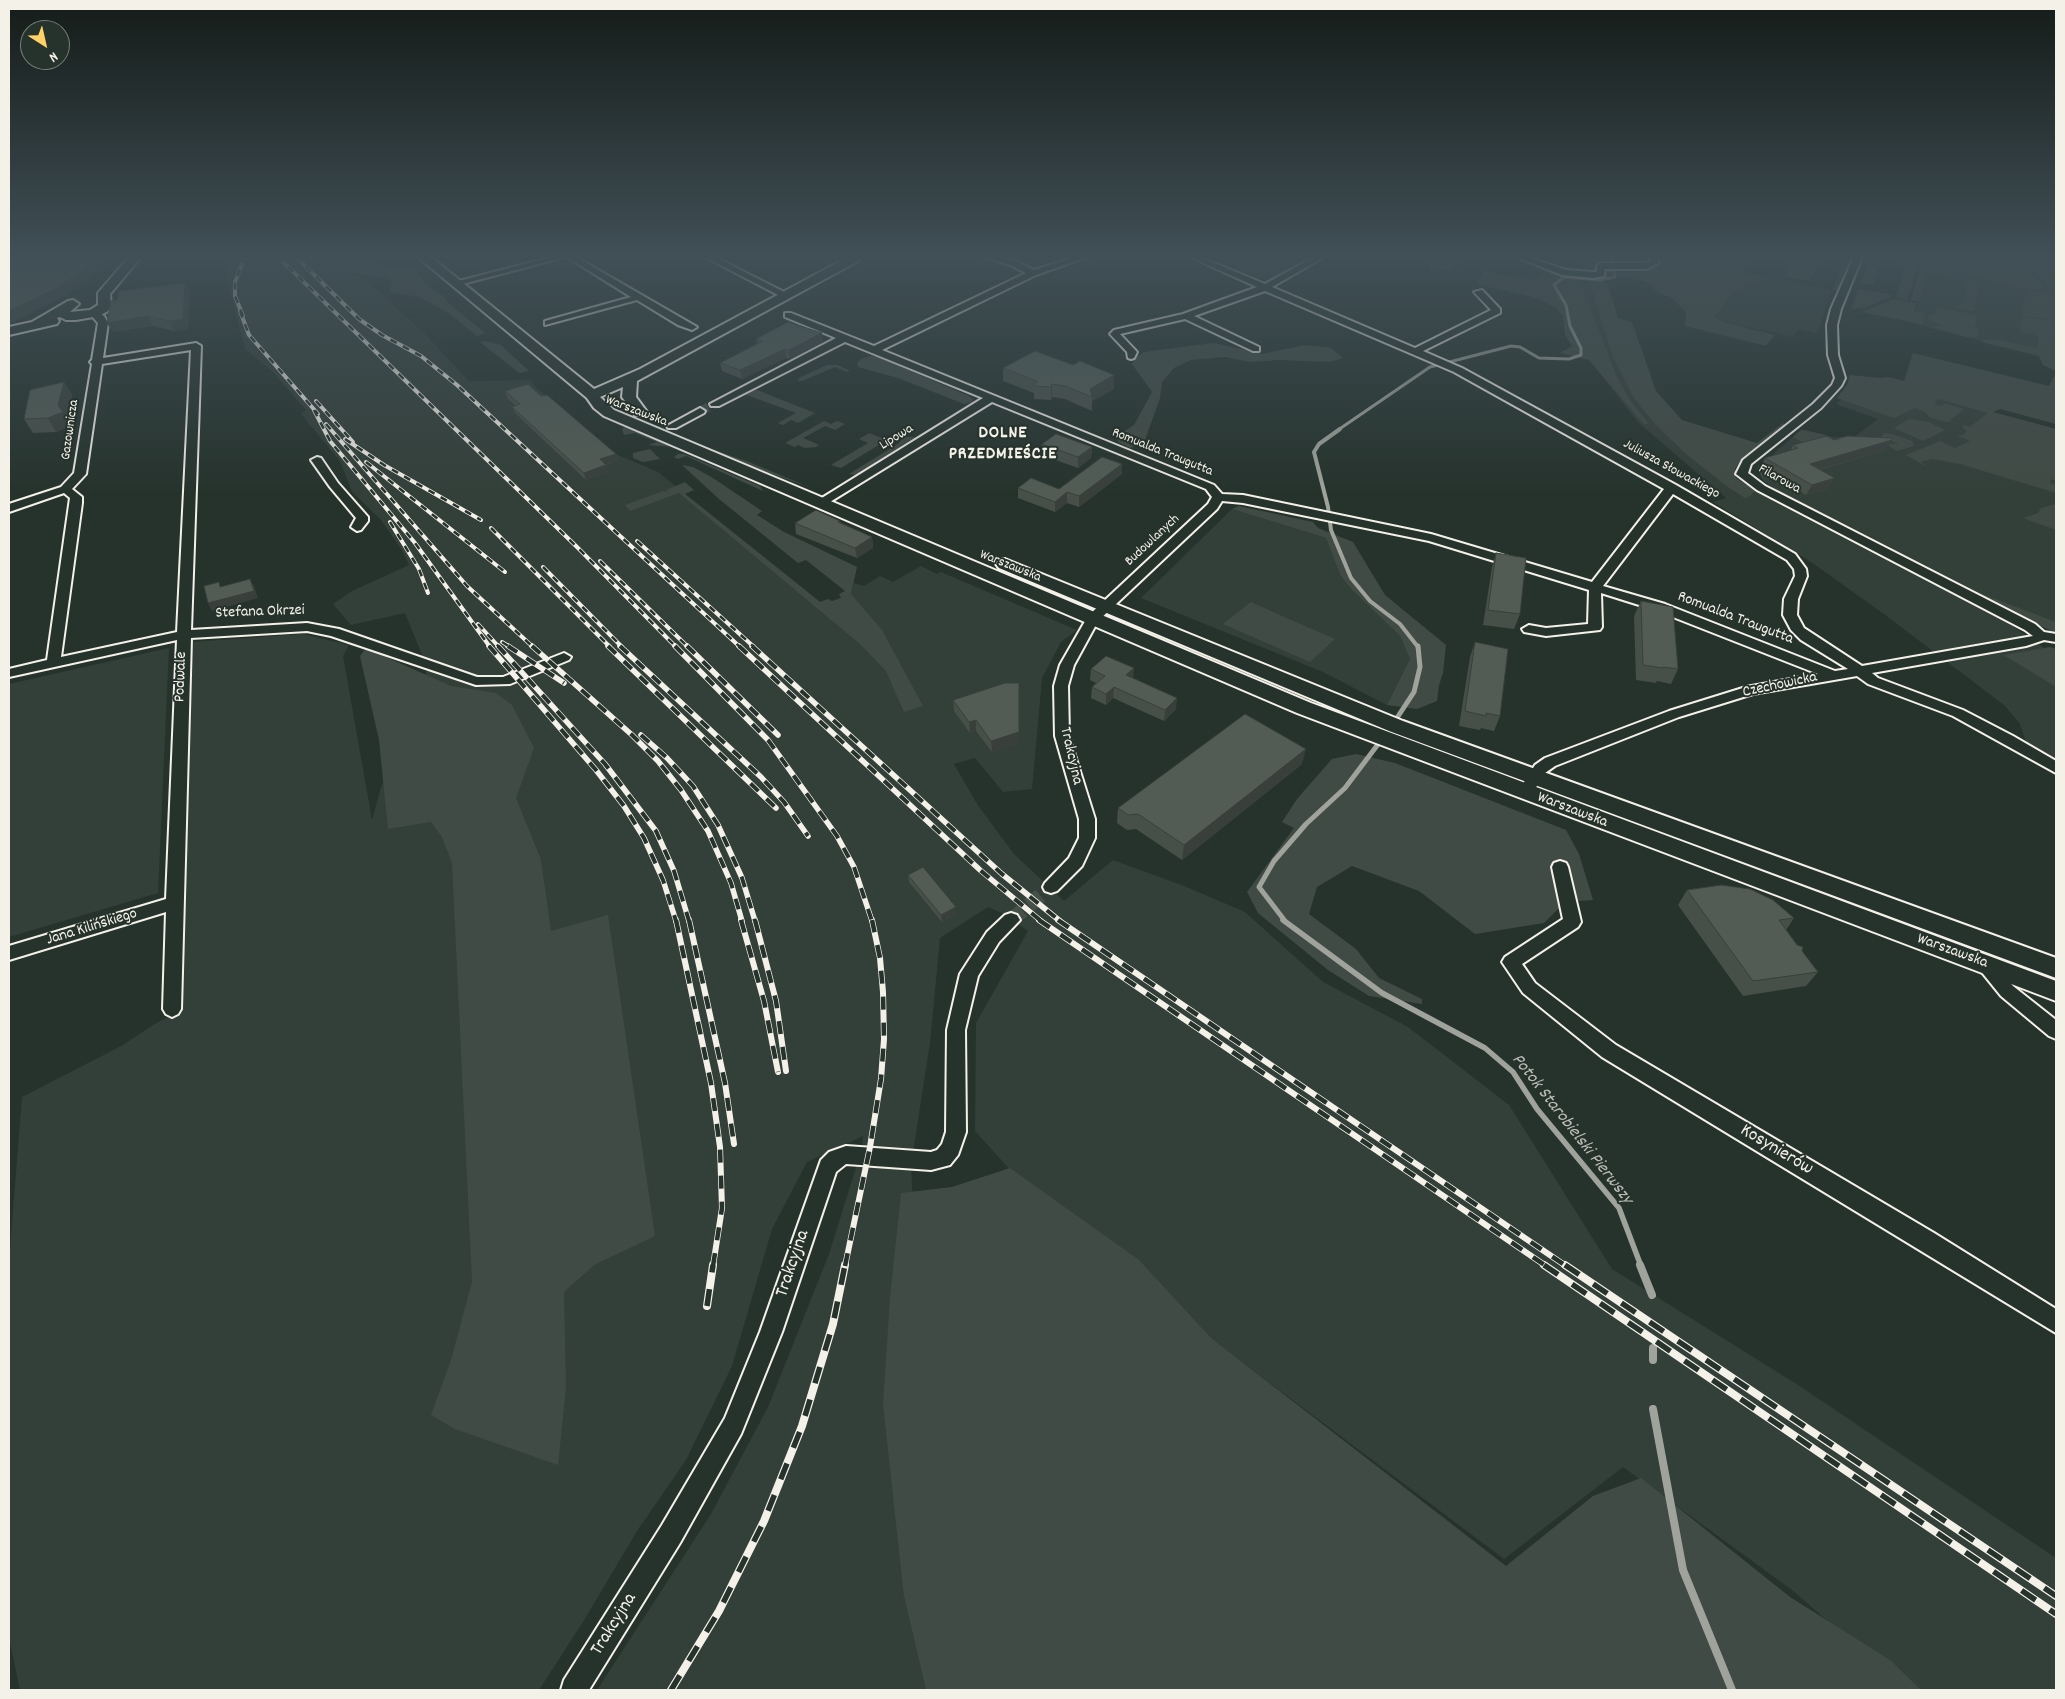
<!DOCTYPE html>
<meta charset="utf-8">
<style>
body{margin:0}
#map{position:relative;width:2065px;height:1699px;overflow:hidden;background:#26332d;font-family:Dekko,sans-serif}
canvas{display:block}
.frame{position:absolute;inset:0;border:10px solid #f4f1e8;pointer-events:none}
.north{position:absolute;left:20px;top:20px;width:50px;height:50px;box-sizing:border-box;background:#26332d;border:1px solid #787f78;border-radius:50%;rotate:145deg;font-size:14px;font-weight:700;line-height:20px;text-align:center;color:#f4f1e8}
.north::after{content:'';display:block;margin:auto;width:18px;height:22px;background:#ffd166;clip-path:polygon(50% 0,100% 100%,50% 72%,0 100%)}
</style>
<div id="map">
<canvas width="2065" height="1699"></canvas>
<div class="frame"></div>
<div class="north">N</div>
</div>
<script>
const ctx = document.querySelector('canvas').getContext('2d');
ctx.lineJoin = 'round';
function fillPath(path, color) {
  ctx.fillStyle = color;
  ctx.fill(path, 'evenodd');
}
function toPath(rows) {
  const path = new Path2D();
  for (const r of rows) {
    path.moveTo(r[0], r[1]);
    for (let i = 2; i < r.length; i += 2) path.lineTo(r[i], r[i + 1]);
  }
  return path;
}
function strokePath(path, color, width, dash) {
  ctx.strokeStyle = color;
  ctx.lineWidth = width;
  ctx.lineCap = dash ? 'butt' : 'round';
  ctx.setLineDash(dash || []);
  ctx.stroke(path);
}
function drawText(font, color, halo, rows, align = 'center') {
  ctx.font = font + ' Dekko,sans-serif';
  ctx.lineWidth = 4;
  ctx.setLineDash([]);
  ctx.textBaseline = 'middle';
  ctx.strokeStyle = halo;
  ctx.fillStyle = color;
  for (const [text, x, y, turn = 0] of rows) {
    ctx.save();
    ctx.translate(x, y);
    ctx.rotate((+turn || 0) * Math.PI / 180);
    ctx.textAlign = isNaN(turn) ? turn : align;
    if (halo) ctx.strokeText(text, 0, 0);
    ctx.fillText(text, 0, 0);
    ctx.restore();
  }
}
fillPath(toPath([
 [226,257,339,257,349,270,375,288,424,333,469,381,531,380,536,388,618,455,658,472,824,605,851,594,854,583,864,586,880,576,893,582,921,566,937,574,941,572,1077,630,1061,642,1042,678,1032,789,1003,792,975,758,954,764,977,804,1014,854,1064,901,1113,860,1184,886,1245,912,1323,982,1408,1027,1509,1105,1612,1269,1795,1383,2056,1558,2056,1690,1907,1690,1792,1590,1623,1467,1504,1559,1061,1226,975,1131,976,1023,1028,931,1004,914,988,907,940,938,930,1043,911,1165,913,1205,904,1597,926,1690,597,1690,711,1514,768,1407,829,1254,862,1148,863,1136,807,1162,772,1229,732,1366,686,1460,637,1531,583,1622,539,1690,20,1690,9,1638,9,1261,22,1097,123,1045,153,1025,181,1010,192,642,303,634,349,645,343,656,372,820,381,787,407,740,422,694,427,667,405,613,351,625,333,604,352,591,409,565,403,552,381,520,352,492,340,461,301,414,306,410,272,371,245,349,226,276],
 [1210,257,1312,257,1269,282,1234,267,1236,265,1230,262],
 [1923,257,2056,257,2056,328,2039,356,1911,323,1928,274,1926,260],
 [1764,276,1832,290,1817,334,1798,329,1794,337,1723,322,1715,317,1733,293,1763,279],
 [1567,280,1602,283,1623,350,1715,468,1999,617,2056,656,2056,763,2027,745,2020,724,2004,705,1888,617,1814,564,1713,502,1726,498,1638,422,1591,362],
 [1865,378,2056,429,2056,625,2006,609,1765,482,1759,468,1781,455,1773,454,1801,430,1834,437,1854,437,1878,419,1836,404],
 [1232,509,1326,538,1340,575,1352,590,1400,636,1410,659,1387,705,1323,672,1141,598],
 [169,648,158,893,9,937,9,684]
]), '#333f39');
fillPath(toPath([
 [316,257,365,257,370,262,392,268,403,266,414,268,427,285,442,295,448,303,485,333,477,336,450,314,420,297,390,292,391,282,385,278,328,269],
 [1579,257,1609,257,1610,264,1598,262,1598,273,1587,274],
 [1656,257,1751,257,1742,272,1764,276,1763,279,1733,293,1715,317,1723,322,1775,335,1766,345,1762,345,1685,326,1686,312,1671,297,1660,294,1654,289,1652,284,1629,277,1620,277,1608,281,1602,276,1606,272,1605,268,1639,268,1657,259],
 [1845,257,1853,257,1838,290,1832,290],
 [2037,257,2047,257,2047,263,2056,265,2056,269,2047,269,2056,280,2056,289,2047,285,2035,271,2026,265,2026,261,2036,262],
 [1870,258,1881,260,1873,285,1860,283],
 [1900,259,1913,259,1916,263,1917,270,1907,300,1896,297,1906,265,1901,263],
 [1985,259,2007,262,2025,269,2046,290,2017,288,1963,273,1963,270,1973,271,1974,269,1965,267,1967,262],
 [1917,260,1945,262,1953,265,1953,268,1920,269],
 [1548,267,1578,276,1616,375,1629,399,1649,424,1644,424,1589,360,1560,353,1572,346,1565,335,1563,316,1556,308,1537,298,1477,284,1484,271,1537,281],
 [1953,269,1951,277,1927,274,1919,302,1911,300,1920,270],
 [1969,278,1980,281,1974,311,1954,307,1964,303,1967,289,1962,285,1963,280],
 [1589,280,1603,280,1608,285,1618,318,1632,322,1656,391,1682,420,1757,443,1783,423,1785,425,1740,461,1735,469,1736,478,1756,490,1750,496,1745,498,1728,487,1687,455,1654,423,1634,398,1612,355],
 [1858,289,1889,294,1891,297,1864,308,1851,309],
 [2026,291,2049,291,2049,295,2054,296,2056,293,2056,320,2022,316],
 [1894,299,1916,303,1914,311,1925,313,1922,324,1861,312],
 [1937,308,1977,315,1975,328,1979,329,1978,337,1966,337,1931,327,1942,325,1928,320,1930,314,1935,315],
 [2022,317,2056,321,2056,371,2043,365,2039,356,1981,342,1983,340,2000,340,2037,348,2039,336,2020,332],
 [487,341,501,345,529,371,519,373,480,342],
 [1214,343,1262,354,1305,345,1331,348,1343,358,1330,362,1279,360,1250,362,1225,357,1191,360,1174,368,1162,382,1160,398,1144,443,1130,448,1118,442,1117,436,1134,425,1152,392,1132,364,1136,357,1144,352],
 [1913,353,2049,386,2056,373,2056,424,2000,409,1993,412,2056,429,2056,481,2051,479,2050,483,2056,485,2056,493,1960,464,1932,459,1921,462,1931,469,1906,455,1940,441,1955,448,1970,441,1956,435,1963,435,1967,431,1963,428,1963,425,1970,427,1988,413,1938,399,1935,402,1936,405,1942,406,1944,403,1964,409,1950,420,1954,421,1945,422,1929,417,1925,412,1915,408,1894,418,1837,398,1847,385,1850,375,1881,378,1889,377,1904,381],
 [870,356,878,357,969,396,973,399,972,402,964,404,898,378,858,367,857,363,861,359],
 [827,365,838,365,850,371,847,372,835,367,802,381,798,381,799,378],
 [752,389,757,390,815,413,798,423,791,420,783,425,778,423,796,413,744,394],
 [1909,419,1929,422,1945,430,1923,441,1894,428],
 [824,421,831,424,837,421,845,424,835,430,825,426,803,438,819,445,816,447,805,448,798,445,795,447,785,443],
 [646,422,694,443,749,462,809,487,715,454,643,424],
 [626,426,675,447,648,445,657,442,635,433,624,435,622,429],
 [1801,430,1804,430,1826,435,1822,440,1806,444,1793,437],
 [869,433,887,440,841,468,831,465,868,443,859,439],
 [1884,433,1893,434,1912,441,1914,446,1897,451,1884,443,1899,444,1881,437],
 [903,437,915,437,856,475,849,474,898,444],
 [650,449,660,459,643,462,633,458,633,453],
 [678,454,684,454,760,486,763,491,686,456,678,459,674,457],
 [682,465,693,467,713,478,762,511,757,515,784,532,857,567,851,594,882,630,923,706,904,712,886,671,860,644,679,493,630,511,625,505,663,491,668,492,666,490,685,482,694,490,685,494,820,602,828,599,832,601,841,598,839,594,845,591,806,560,798,563,719,499],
 [1759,465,1765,482,1966,588,2056,622,2056,633,1996,606,1790,499,1764,481,1757,469],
 [2056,504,2056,530,2023,518,2038,513,2041,508],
 [1239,506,1313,522,1318,528,1353,542,1385,595,1446,645,1443,673,1439,685,1437,701,1417,709,1387,705,1410,659,1400,636,1352,590,1340,575,1326,538,1232,509],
 [1251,602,1282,616,1335,639,1310,662,1223,624],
 [2050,647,2056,649,2056,687,2004,655],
 [366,648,451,686,496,693,512,705,534,748,516,798,541,860,551,931,608,915,655,1236,594,1265,564,1292,566,1388,558,1465,455,1429,431,1415,451,1360,472,1282,452,863,442,837,431,822,388,829,379,740,360,656],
 [1356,754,1395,763,1566,830,1579,854,1593,900,1578,901,1561,860,1553,868,1561,906,1544,923,1475,934,1419,891,1352,866,1317,887,1309,914,1356,949,1379,978,1422,999,1422,1004,1369,996,1328,970,1258,913,1247,892,1294,828,1282,822,1297,799,1332,759],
 [1010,1168,1139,1260,1211,1338,1506,1566,1593,1496,1641,1478,1790,1597,1890,1660,1921,1690,926,1690,904,1597,883,1404,890,1298,901,1193,952,1187]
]), '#414b45');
strokePath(toPath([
 [1338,430,1430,367,1511,346,1520,347,1539,358,1569,359,1581,355,1581,348,1570,326,1566,305,1554,285,1564,277,1600,280,1615,277,1611,257]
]), '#9fa39b', 3);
strokePath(toPath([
 [1340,429,1319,444,1314,452,1328,507,1331,530,1351,578,1370,601,1400,624,1418,647]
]), '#9fa39b', 4);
strokePath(toPath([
 [1393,724,1414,692,1420,667,1418,646],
 [1285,921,1259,887,1274,861,1306,824,1345,788,1382,739]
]), '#9fa39b', 5);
strokePath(toPath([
 [1283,920,1382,993,1485,1048,1513,1072,1537,1109,1619,1208,1641,1266]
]), '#9fa39b', 5.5);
strokePath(toPath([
 [1640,1265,1652,1295],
 [1653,1348,1653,1360],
 [1653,1409,1683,1570,1732,1690]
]), '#9fa39b', 8);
strokePath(toPath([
 [700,411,715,404]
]), '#455049', 9, [9, 5]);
strokePath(toPath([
 [1011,920,1051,887]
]), '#455049', 15, [15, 8]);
const street = toPath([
 [552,257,565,257,455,286,451,283,552,257],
 [567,257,576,257,697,327,692,330,678,325,637,300,545,325,545,321,631,297,567,257],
 [705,257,715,257,790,295,782,297,705,257],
 [985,257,998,257,1016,261,1034,270,1076,257,1087,257,1036,275,882,350,1214,485,1222,494,1243,495,1431,534,1592,582,1664,489,1454,372,1265,291,1194,316,1259,347,1259,351,1253,351,1185,319,1120,334,1137,352,1134,358,1131,359,1128,358,1127,352,1110,334,1114,330,1183,314,1257,287,1190,257,1200,257,1265,284,1314,257,1324,257,1272,287,1415,348,1491,310,1474,292,1482,290,1500,309,1500,313,1423,351,1462,368,1676,485,1795,554,1806,569,1807,576,1798,599,1797,615,1804,628,1862,666,2033,636,2025,630,1757,490,1736,474,1743,460,1813,404,1832,385,1835,378,1828,355,1827,325,1831,309,1854,257,1862,257,1841,309,1837,325,1838,355,1845,378,1841,386,1821,408,1751,464,1748,473,1765,486,2035,624,2044,632,2056,634,2056,642,2044,640,2026,646,1872,673,1878,678,1963,710,2013,736,2056,761,2056,773,1953,716,1868,684,1857,676,1753,694,1679,717,1555,766,1545,773,1530,797,1520,797,1517,793,1535,765,1545,758,1669,711,1746,687,1818,674,1655,610,1601,593,1602,627,1600,630,1546,636,1524,632,1522,629,1529,625,1546,628,1588,624,1589,590,1429,541,1243,503,1222,501,1217,509,1098,621,1074,665,1068,686,1069,736,1095,819,1095,838,1082,866,1057,891,1051,893,1045,891,1043,887,1045,883,1069,858,1079,838,1079,819,1055,736,1054,686,1060,665,1088,616,1208,504,1212,497,1206,489,992,402,825,505,817,505,817,501,983,398,845,342,719,406,711,406,710,404,836,338,785,317,785,313,791,313,874,346,1026,273,1010,265,985,257],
 [1673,494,1787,560,1794,569,1795,576,1784,599,1783,615,1791,630,1801,640,1848,669,1835,671,1665,604,1603,586,1673,494],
 [1516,257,1527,257,1566,270,1593,272,1597,272,1597,266,1601,263,1646,263,1650,262,1650,257,1658,257,1658,263,1647,269,1605,269,1604,276,1593,278,1562,275,1516,257],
 [94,310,104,316,108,323,103,358,196,343,201,346,191,630,307,623,339,629,477,677,503,677,564,653,571,657,569,660,510,684,476,685,331,636,307,631,191,638,181,1009,178,1014,172,1017,166,1014,163,1009,166,912,9,960,9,946,166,899,177,640,9,677,9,669,47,660,70,498,64,493,9,512,9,504,61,487,74,473,92,364,90,362,92,360,98,323,89,313,94,310],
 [191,350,177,632,61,657,82,503,82,497,72,489,86,474,102,364,191,350],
 [700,408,705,411,704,413,676,428,668,428,667,426,700,408],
 [317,457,321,458,338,483,368,517,368,521,361,530,357,531,351,527,356,518,330,487,311,460,317,457],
 [1560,861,1566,863,1568,867,1581,922,1578,927,1522,964,1535,983,1616,1045,1934,1233,2056,1309,2056,1333,1602,1057,1523,993,1502,962,1505,957,1563,919,1552,867,1554,863,1560,861],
 [1011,913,1017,915,1020,920,999,942,978,976,965,1030,966,1132,958,1155,950,1165,931,1170,846,1164,836,1172,782,1332,741,1434,680,1543,589,1690,561,1690,564,1680,662,1525,725,1418,760,1332,821,1160,829,1152,846,1146,931,1152,937,1150,942,1144,946,1132,947,1030,960,974,987,932,1005,915,1011,913],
 [1985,958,1991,960,2013,986,2056,1020,2056,1039,2049,1036,2001,996,1976,965,1979,960,1985,958]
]);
const secondary = toPath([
 [129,257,141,257,110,294,111,306,108,311,99,316,76,320,66,320,60,317,57,318,59,321,57,324,9,335,9,327,32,322,68,301,73,300,79,304,70,312,90,310,98,305,98,293,129,257],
 [418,257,431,257,594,389,640,369,848,257,862,257,860,260,637,381,636,397,647,412,645,415,635,415,622,397,623,387,600,397,614,410,1311,703,2056,981,2056,1001,1297,713,604,416,594,408,587,398,418,257],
 [1005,559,1403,721,2056,958,2056,978,1389,731,999,568,996,564,999,560,1005,559]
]);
strokePath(street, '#f4f1e8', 4);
strokePath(secondary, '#f4f1e8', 4);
fillPath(street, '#26332d');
fillPath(secondary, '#26332d');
const railFar3 = toPath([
 [278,257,577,547,676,647],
 [296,257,359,319,382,335,421,356,457,385,740,647],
 [240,311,249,335,318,414],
 [243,316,235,296,235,282,245,257],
 [316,401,353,442],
 [314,410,330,441,415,543,490,647],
 [326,424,467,586,533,647],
 [345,439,384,465,481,520],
 [366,462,505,572],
 [390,522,419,569,428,593],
 [491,528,610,647],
 [637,541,754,647],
 [600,561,688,647],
 [543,567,622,647],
 [478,624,499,647],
 [502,642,510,647]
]);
const railFar2 = toPath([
 [489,646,596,770,624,806,644,838,663,880,676,921],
 [498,646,605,764,656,831,674,871,689,921],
 [508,646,564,683],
 [532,646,632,735,658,761,681,790,708,831,731,883,742,921],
 [608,646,776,808],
 [620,646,761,777,784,802,808,836],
 [675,646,768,740,837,836,854,867,872,921],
 [687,646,778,735],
 [739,646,980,870,1041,921],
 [752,646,1002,874,1060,921],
 [641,735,667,758,693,786,718,825,742,878,755,921]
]);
const railFar1 = toPath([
 [676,920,711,1083,720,1147,722,1208,713,1266],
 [689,920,725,1083,734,1144],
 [741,920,764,1001,778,1072],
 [755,920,776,1001,786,1071],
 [1039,920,1546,1266],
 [1058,920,1566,1266],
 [845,1266,870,1147,881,1079,884,1039,883,992,880,958,872,920]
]);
const rail = toPath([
 [1544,1265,2056,1614],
 [1565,1265,2056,1596],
 [707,1306,713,1265],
 [671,1690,719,1611,764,1521,802,1426,833,1324,845,1265]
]);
strokePath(railFar3, '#f4f1e8', 4);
strokePath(railFar2, '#f4f1e8', 5.5);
strokePath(railFar1, '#f4f1e8', 6);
strokePath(rail, '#f4f1e8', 8);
strokePath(railFar3, '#26332d', 2.5, [7]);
strokePath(railFar2, '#26332d', 4, [11]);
strokePath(railFar1, '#26332d', 4.5, [13]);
strokePath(rail, '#26332d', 5.5, [17]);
fillPath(toPath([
 [1432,257,1464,257,1450,272,1429,268],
 [1796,257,1824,257,1809,281,1785,276,1789,267],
 [190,292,188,329,175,331,153,326,113,332,107,323],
 [822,333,823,342,790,359,786,358,742,379,722,371,720,363,757,344,756,339],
 [1073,365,1114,375,1114,389,1092,401,1092,411,1065,399,1052,397,1051,400,1034,399,1034,393,1003,381,1003,368],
 [64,382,72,395,67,417,72,425,56,432,33,433,24,419],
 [505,391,541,396,616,454,618,460,606,465,608,472,586,480,515,413,512,407,516,406,507,398],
 [1834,440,1886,450,1820,470,1829,489,1806,495,1760,468,1765,458,1791,450,1793,445],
 [1042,444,1092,447,1091,458,1078,468,1042,455],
 [1122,464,1122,474,1079,507,1067,503,1055,512,1018,498,1018,488,1059,489],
 [840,521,841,523,872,537,873,548,857,558,796,534,795,523],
 [1496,553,1520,614,1514,629,1483,625,1492,567],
 [1641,601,1678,669,1671,684,1657,681,1656,683,1636,680,1634,616],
 [1475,642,1500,716,1494,731,1481,728,1480,730,1459,726,1470,657],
 [1091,669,1133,679,1176,709,1164,721,1113,698,1106,705,1091,698,1092,687,1096,683,1090,680],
 [953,700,1019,743,992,752,976,731,970,733,954,711],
 [1302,764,1182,860,1136,829,1127,830,1117,823,1118,808],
 [908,875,957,914,942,922,909,882],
 [1687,890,1794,918,1786,930,1818,972,1806,986,1743,996,1678,905]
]), '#474f49');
fillPath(toPath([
 [91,257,101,257,88,280,63,297,9,324,9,311],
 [1454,257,1464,257,1450,272],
 [1823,257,1824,257,1809,281,1814,272],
 [185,283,190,292,188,329,175,331,170,321],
 [148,316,153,326,113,332,107,323],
 [822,333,823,342,790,359,789,350],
 [785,349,786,358,742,379,740,370],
 [1114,375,1114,389,1092,401,1092,397,1090,389],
 [64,382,72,395,67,417,72,425,56,432,48,418,58,405],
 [1052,384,1052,397,1051,400,1051,387],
 [1892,440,1886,450,1804,474,1810,464],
 [1092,447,1091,458,1078,468,1078,457],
 [616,454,618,460,602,466,600,459],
 [1122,464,1122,474,1079,507,1079,496],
 [606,465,608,472,586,480,584,473],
 [1835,478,1829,489,1806,495,1812,485],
 [1067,492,1067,503,1055,512,1055,502],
 [872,537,873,548,857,558,855,548],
 [250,579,254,586,258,598,212,611,208,603],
 [1134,668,1133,679,1126,675],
 [1019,683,1019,743,992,752,991,741],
 [1114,687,1113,698,1106,705,1106,694],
 [1177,698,1176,709,1164,721,1165,710],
 [976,720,976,731,970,733,969,722],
 [1306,749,1302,764,1182,860,1184,845],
 [956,907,957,914,942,922,941,915]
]), '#39403c');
const building = toPath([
 [9,257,91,257,83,270,57,288,9,311,9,257],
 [1796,257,1823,257,1814,272,1789,267,1796,257],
 [185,283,183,319,170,321,148,316,107,323,111,301,117,300,119,291,185,283],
 [788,322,822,333,789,350,785,349,740,370,720,363,763,341,756,339,788,322],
 [1035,351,1073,365,1080,361,1114,375,1090,389,1092,397,1065,386,1052,384,1051,387,1034,386,1037,381,1003,368,1035,351],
 [64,382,58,405,63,412,48,418,24,419,30,390,64,382],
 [528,384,541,396,547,395,616,454,600,459,606,465,584,473,512,407,520,404,505,391,528,384],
 [1056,434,1092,447,1078,457,1042,444,1056,434],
 [1827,436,1834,440,1847,436,1892,438,1892,440,1810,464,1835,478,1812,485,1765,458,1798,448,1793,445,1827,436],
 [1102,457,1122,464,1079,496,1067,492,1055,502,1018,488,1031,478,1059,489,1102,457],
 [816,510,840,521,838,522,872,537,855,548,795,523,816,510],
 [1496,553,1526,558,1520,614,1488,610,1496,553],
 [250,579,254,591,208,603,204,586,219,582,220,587,250,579],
 [1641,601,1673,607,1678,669,1663,667,1663,668,1643,665,1641,601],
 [1475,642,1508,649,1500,716,1486,713,1486,716,1465,711,1475,642],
 [1106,656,1134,668,1126,675,1177,698,1165,710,1114,687,1106,694,1092,687,1105,676,1091,669,1106,656],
 [1005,683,1019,683,1019,732,991,741,976,720,969,722,953,700,1005,683],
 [1245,714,1306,749,1184,845,1138,814,1128,815,1118,808,1245,714],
 [923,867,956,907,941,915,908,875,923,867],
 [1721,885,1750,889,1773,900,1794,918,1779,920,1797,945,1803,947,1802,951,1818,972,1753,981,1687,890,1721,885]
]);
fillPath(building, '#525c55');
strokePath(building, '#39403c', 1);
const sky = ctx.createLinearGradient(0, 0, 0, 494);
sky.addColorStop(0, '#151c19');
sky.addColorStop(0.52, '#415057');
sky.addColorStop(1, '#41505700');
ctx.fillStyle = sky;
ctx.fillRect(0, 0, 2065, 494);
drawText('14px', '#f4f1e8', '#26332d', [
 ["Warszawska",636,412,21],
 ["Gazownicza",71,430,-82],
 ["Lipowa",897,438,-32],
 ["Romualda Traugutta",1162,453,22],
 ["Juliusza Słowackiego",1671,470,29],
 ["Filarowa",1779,480,29],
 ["Budowlanych",1153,541,-43],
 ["Warszawska",1010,567,22]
]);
drawText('16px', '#f4f1e8', '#26332d', [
 ["Stefana Okrzei",260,613,-2],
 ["Romualda Traugutta",1735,619,21],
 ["Podwale",182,677,-88],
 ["Czechowicka",1780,686,-12],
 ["Trakcyjna",1070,756,77],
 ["Warszawska",1572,811,21],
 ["Jana Kilińskiego",92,928,-17],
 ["Warszawska",1952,952,20]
]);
ctx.letterSpacing = '1px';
drawText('bold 18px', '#f4f1e8', '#26332d', [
 ["DOLNE",1003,435],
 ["PRZEDMIEŚCIE",1003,456]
]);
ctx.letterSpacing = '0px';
drawText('italic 18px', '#bcbdb5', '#26332d', [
 ["Potok Starobielski Pierwszy",1571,1130,52]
]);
drawText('19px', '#f4f1e8', '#26332d', [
 ["Kosynierów",1776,1151,31],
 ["Trakcyjna",794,1264,-71],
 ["Trakcyjna",615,1625,-58]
]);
</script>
